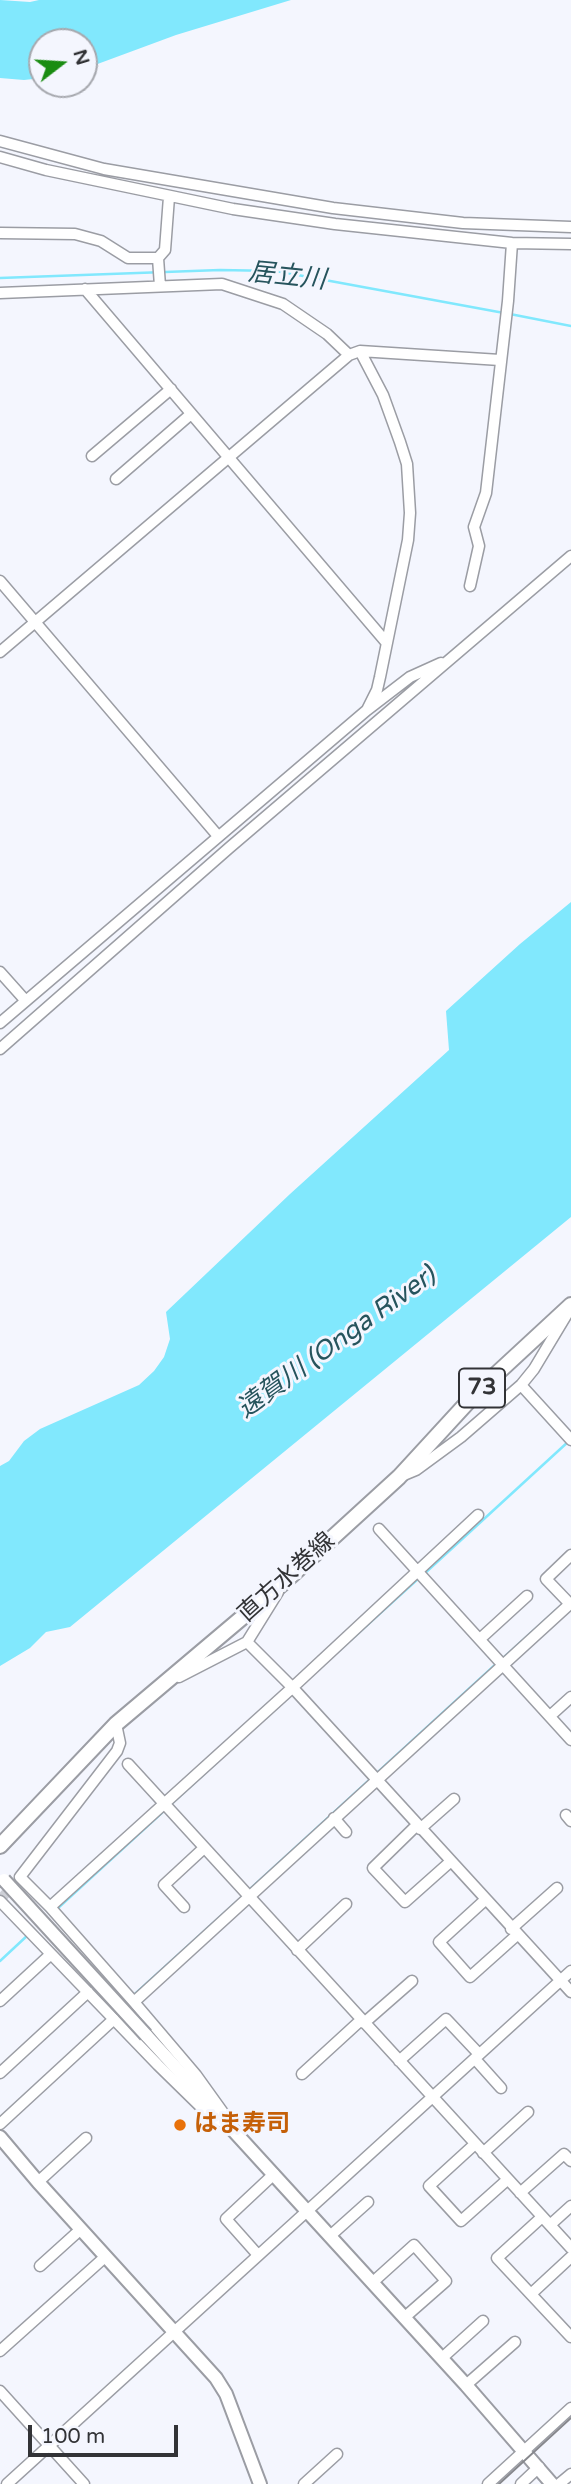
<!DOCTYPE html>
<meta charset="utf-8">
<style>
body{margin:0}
#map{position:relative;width:571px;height:2484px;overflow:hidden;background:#f4f6fe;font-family:"Varela Round",sans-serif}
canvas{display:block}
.north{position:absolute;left:28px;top:28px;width:70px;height:70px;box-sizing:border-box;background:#f4f6fe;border:2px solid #a6a8ae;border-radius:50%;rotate:73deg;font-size:19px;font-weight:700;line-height:28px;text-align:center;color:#323336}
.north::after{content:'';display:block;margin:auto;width:24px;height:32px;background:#1a8c12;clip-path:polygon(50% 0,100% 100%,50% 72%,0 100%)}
.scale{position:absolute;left:28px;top:2425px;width:150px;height:32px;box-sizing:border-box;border:4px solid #323336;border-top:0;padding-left:9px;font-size:21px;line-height:24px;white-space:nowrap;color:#323336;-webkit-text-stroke:5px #f4f6fe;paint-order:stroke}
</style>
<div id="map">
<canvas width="571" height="2484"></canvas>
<div class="north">N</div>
<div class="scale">100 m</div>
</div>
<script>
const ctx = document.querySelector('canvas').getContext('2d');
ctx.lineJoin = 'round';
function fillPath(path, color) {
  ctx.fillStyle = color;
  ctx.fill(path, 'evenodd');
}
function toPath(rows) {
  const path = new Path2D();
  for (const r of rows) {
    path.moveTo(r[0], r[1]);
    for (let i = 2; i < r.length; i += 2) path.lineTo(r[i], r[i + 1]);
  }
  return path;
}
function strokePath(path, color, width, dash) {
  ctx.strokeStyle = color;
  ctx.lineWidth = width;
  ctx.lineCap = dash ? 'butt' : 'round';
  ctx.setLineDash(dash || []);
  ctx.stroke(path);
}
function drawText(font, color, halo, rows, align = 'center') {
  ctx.font = font + ' "Varela Round","Noto Sans JP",sans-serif';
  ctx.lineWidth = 6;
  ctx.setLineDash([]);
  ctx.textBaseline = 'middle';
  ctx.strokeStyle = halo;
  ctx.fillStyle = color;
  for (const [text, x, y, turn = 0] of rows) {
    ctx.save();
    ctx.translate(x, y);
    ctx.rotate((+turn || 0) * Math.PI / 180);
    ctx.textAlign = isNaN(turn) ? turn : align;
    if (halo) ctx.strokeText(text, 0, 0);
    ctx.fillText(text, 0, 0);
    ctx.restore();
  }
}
fillPath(toPath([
 [0,0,30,2,39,0,291,0,176,35,84,69,84,42,42,42,42,78,24,80,0,78],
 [571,902,571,1217,70,1627,46,1632,30,1648,0,1666,0,1466,9,1461,24,1441,40,1429,139,1385,154,1371,164,1357,170,1339,166,1312,290,1194,449,1050,446,1011,520,944]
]), '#81e8fd');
strokePath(toPath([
 [0,278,220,270,276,271,504,313],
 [510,314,571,326],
 [424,1574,569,1441],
 [333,1656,419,1578],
 [501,1660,564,1603],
 [170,1805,217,1762],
 [248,1891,496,1664],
 [57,1909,166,1809],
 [0,1961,29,1934],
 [124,2004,243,1896]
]), '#81e8fd', 2.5);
strokePath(toPath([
 [0,1900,20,1877]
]), '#cdcfd6', 10, [10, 5]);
const minor = toPath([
 [0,141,104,169,333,208,463,223,571,227],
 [0,157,46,170,233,209,335,224,512,243,571,244],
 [0,233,75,234,101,241,128,258,158,258,160,286],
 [158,258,165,250,169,197],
 [85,289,386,642],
 [0,293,222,284,283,304,327,334,349,355],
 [360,351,500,360],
 [92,456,171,389],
 [116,479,191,414],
 [0,581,218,836],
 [470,586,479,546,474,527,486,493,508,301,512,243],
 [0,652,349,355,360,351,383,395,400,442,407,464,410,513,408,540,380,677,377,690,367,710],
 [0,972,25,1000],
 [0,1023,367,710,410,677,441,663],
 [0,1049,229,848,571,556],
 [521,1385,571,1440],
 [404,1475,416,1470,461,1437,521,1385,534,1369,567,1314],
 [379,1529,571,1740],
 [570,1604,546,1579,571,1555],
 [481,1638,527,1596],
 [247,1642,293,1688,571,1992],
 [179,1677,247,1642,278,1592],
 [550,1716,571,1697],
 [116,1724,120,1743,117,1751,20,1877,50,1907,134,2002,196,2075,224,2114],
 [128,1764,571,2248],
 [566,1815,571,1821],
 [334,1818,346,1832],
 [417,1825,373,1868,405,1902,450,1862],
 [420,1829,454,1799],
 [485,1900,439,1942,470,1977,517,1935],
 [0,1901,158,2065,205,2111,219,2121],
 [50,1907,292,1688,478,1515],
 [184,1907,164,1885,204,1848],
 [511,1929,557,1888],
 [297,1950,346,1904],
 [0,2001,51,1954],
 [134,2002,571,1603],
 [364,2023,412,1981],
 [475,2059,501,2088],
 [399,2061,446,2019,479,2054],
 [0,2073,88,1992],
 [302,2074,361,2020],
 [0,2124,114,2019],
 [475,2144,429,2186,461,2221,507,2180],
 [483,2153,528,2112],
 [38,2182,86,2138],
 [520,2193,564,2154,571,2161],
 [542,2217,497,2258,571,2337],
 [550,2225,571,2206],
 [330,2236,368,2202],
 [258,2255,226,2219,274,2174],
 [40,2266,81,2229],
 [373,2282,414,2245,446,2281,405,2317],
 [531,2294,571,2257],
 [0,2351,105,2257],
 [442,2358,483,2321],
 [466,2385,515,2342],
 [0,2391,84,2484],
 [7,2484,571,1971],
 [304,2484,337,2454],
 [488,2484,571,2408],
 [521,2484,539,2467],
 [559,2484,571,2474]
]);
const tertiary = toPath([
 [146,2035,466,2385,552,2484],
 [0,2137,38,2182,216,2378,226,2394,260,2484]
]);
const primary = toPath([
 [0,1846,116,1724,283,1583,399,1477,478,1391,571,1305]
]);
strokePath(minor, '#9b9da4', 13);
strokePath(tertiary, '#9b9da4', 16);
strokePath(primary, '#9b9da4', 18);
strokePath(minor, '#fff', 10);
strokePath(tertiary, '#fff', 12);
strokePath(primary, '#fff', 14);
strokePath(toPath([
 [499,2484,571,2418]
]), '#87888d', 2);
const tertiaryBridge = toPath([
 [4,1880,146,2035]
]);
strokePath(tertiaryBridge, '#9b9da4', 16, []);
strokePath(tertiaryBridge, '#fff', 12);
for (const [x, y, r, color] of [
 [180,2125,7,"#e8710a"]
]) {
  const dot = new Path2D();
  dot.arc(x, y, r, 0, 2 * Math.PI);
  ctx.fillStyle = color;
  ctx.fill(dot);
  strokePath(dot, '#f4f6fe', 2.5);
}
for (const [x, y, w] of [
 [482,1388,46]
]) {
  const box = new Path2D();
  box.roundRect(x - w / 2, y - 19.5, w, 39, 5);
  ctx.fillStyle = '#f4f6fe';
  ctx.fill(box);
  strokePath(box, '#323336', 2);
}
drawText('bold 23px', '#323336', null, [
 ["73",482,1388]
]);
drawText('24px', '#323336', '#f4f6fe', [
 ["直方水巻線",287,1578,-42]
]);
drawText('bold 24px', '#c56008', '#f4f6fe', [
 ["はま寿司",194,2125]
], 'left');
drawText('italic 26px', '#26545d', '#f4f6fe', [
 ["居立川",287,277,6],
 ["遠賀川 (Onga River)",337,1343,-36]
]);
</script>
